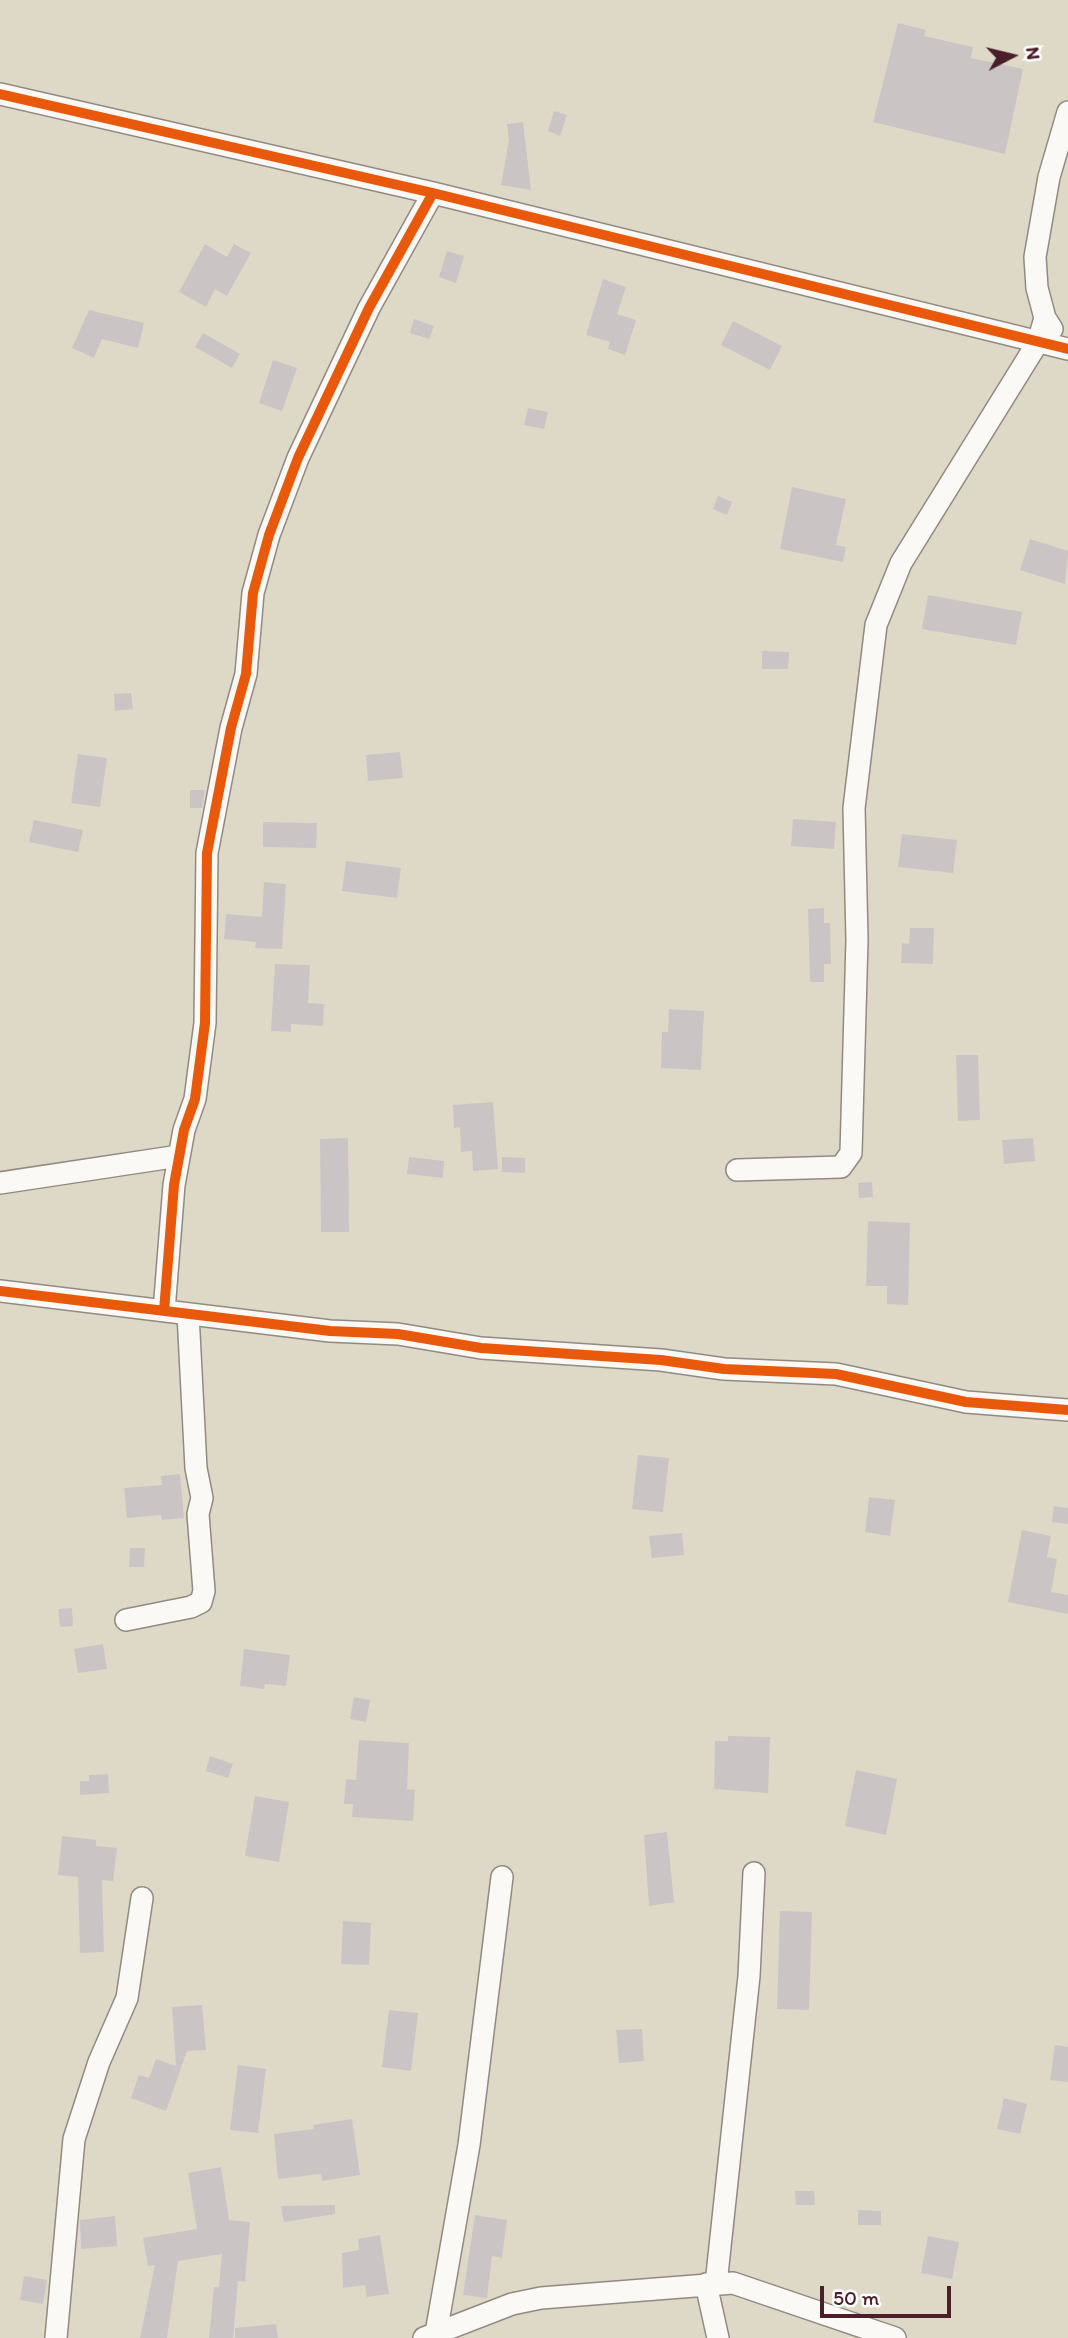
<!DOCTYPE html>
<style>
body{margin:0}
#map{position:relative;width:1068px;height:2338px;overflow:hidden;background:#ded9c6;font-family:Itim,sans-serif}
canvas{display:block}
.north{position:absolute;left:977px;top:21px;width:70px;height:70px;-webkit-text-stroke:5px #fff;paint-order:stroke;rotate:83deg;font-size:19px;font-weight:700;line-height:28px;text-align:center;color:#4a1f2b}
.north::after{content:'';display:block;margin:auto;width:24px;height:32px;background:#4a1f2b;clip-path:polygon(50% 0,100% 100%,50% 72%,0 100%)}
.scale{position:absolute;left:820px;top:2286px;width:131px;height:32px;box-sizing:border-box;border:4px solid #4a1f2b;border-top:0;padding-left:9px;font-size:21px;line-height:24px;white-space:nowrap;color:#4a1f2b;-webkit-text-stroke:5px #fff;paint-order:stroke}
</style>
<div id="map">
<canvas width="1068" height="2338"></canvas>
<div class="north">N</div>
<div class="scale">50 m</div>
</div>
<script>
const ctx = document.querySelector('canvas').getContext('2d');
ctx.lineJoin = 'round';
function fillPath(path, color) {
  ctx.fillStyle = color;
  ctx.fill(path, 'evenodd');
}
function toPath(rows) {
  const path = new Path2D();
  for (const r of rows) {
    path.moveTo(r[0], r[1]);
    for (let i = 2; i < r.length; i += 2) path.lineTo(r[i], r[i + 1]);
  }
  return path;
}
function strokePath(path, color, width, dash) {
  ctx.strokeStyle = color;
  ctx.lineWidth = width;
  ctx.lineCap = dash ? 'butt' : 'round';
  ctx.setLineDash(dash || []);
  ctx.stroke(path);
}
fillPath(toPath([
 [898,23,926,30,924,36,973,47,971,58,1023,69,1005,154,873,122],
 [554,111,567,115,560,136,548,131],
 [523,122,531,190,501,185,509,140,507,124],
 [205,244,227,257,234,244,251,253,227,296,215,289,206,307,179,292],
 [447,251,464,256,456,283,439,277],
 [603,279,626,287,617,314,636,320,625,355,608,349,610,342,586,335],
 [89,310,144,323,138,348,102,339,94,358,72,348],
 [414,319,434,326,429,339,410,333],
 [733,321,782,346,770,370,721,345],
 [203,333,240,354,232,368,195,347],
 [273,360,297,368,282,411,259,403],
 [528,408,548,412,544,429,524,425],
 [792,487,846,499,836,545,846,547,843,562,780,549],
 [718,496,732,502,727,515,713,509],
 [1030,539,1068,551,1065,584,1020,570],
 [928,595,1022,612,1016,645,922,629],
 [762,651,789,652,788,669,762,669],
 [131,693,133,709,115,711,114,694],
 [400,752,403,778,368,781,366,755],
 [78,754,107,758,100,807,71,803],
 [190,790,205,790,202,808,190,808],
 [793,819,836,822,834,849,791,846],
 [34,820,83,830,78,852,29,842],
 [263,822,317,823,316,848,263,847],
 [902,834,957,840,953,873,898,867],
 [346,861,401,868,397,898,342,891],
 [264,882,286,884,282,949,255,948,256,942,224,939,226,914,262,917],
 [824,908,824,923,830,923,831,964,824,964,824,982,810,982,808,909],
 [910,928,934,928,933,964,901,963,902,943,909,944],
 [275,964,310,965,308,1003,324,1004,323,1026,291,1024,291,1032,271,1031],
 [669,1009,704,1011,701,1070,661,1068,662,1032,668,1032],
 [956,1055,978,1055,980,1120,958,1121],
 [493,1102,498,1169,473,1171,472,1151,461,1152,460,1127,454,1128,453,1105],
 [348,1138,349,1232,321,1232,320,1139],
 [1033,1138,1035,1161,1004,1164,1002,1140],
 [409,1157,444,1161,443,1178,407,1174],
 [502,1157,525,1158,525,1173,502,1172],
 [872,1182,873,1197,859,1198,858,1183],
 [868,1221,910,1223,908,1305,887,1304,887,1286,866,1286],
 [638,1455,669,1458,663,1512,632,1509],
 [180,1474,184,1518,162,1520,161,1515,127,1518,124,1488,162,1485,161,1476],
 [869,1497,895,1500,890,1536,865,1532],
 [1054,1506,1068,1508,1068,1524,1052,1522],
 [1022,1530,1051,1536,1047,1557,1057,1559,1051,1592,1068,1595,1068,1614,1008,1602],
 [682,1533,684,1555,652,1558,649,1536],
 [130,1548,145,1548,144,1567,129,1567],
 [72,1608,73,1626,60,1627,58,1609],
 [103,1644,107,1669,78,1673,74,1649],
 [244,1649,290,1655,286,1686,265,1684,264,1689,240,1686],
 [354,1697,370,1700,366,1722,350,1719],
 [728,1736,770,1737,768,1793,714,1789,715,1741,728,1741],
 [359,1740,409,1743,407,1789,415,1790,413,1821,352,1817,353,1804,344,1804,346,1779,356,1780],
 [210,1756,233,1764,228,1778,206,1771],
 [856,1770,897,1779,886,1835,845,1826],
 [108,1774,109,1793,80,1795,80,1781,89,1781,89,1775],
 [255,1796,289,1802,279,1862,245,1856],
 [667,1832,674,1902,649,1906,644,1835],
 [62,1836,96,1840,96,1846,117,1848,113,1881,102,1880,104,1952,80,1953,78,1877,58,1875],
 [780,1911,812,1912,809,2010,777,2009],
 [343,1921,371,1923,369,1965,341,1964],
 [202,2005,206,2050,187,2051,166,2111,131,2098,139,2075,149,2078,156,2059,176,2066,172,2007],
 [389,2010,418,2013,411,2071,382,2067],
 [642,2029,644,2061,619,2063,616,2030],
 [1055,2045,1068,2047,1068,2082,1050,2080],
 [238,2065,266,2069,258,2133,230,2130],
 [1004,2098,1027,2104,1020,2134,997,2129],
 [352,2119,360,2175,322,2181,321,2174,278,2179,274,2134,314,2129,313,2125],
 [221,2167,229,2220,250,2222,245,2282,238,2281,233,2338,209,2338,214,2287,219,2287,222,2254,178,2261,167,2338,140,2338,155,2265,148,2266,143,2238,197,2229,188,2173],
 [795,2191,814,2191,815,2205,796,2205],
 [335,2205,335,2214,284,2222,281,2206],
 [858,2210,881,2211,881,2225,858,2225],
 [475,2215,507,2220,502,2258,492,2256,487,2298,463,2295],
 [115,2216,117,2246,81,2249,80,2220],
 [380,2235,389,2294,367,2297,365,2285,343,2288,342,2253,359,2250,358,2239],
 [928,2236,959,2242,952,2279,921,2273],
 [24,2276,47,2280,43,2304,20,2300],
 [276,2324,278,2338,235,2338,235,2328]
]), '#cbc4c5');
const minor = toPath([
 [0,94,433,193,1068,349],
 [1052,329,1045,318,1037,288,1035,257,1049,177,1068,112],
 [737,1170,841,1167,851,1153,857,940,854,808,876,625,901,563,1038,342,1045,318],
 [0,1183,179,1156],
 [0,1291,330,1331,398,1334,481,1348,661,1360,724,1369,836,1374,966,1402,1068,1410],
 [164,1311,174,1185,184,1130,195,1099,205,1023,207,853,231,728,246,674,253,593,269,535,298,458,369,308,433,193],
 [126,1620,191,1607,201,1602,204,1591,198,1514,202,1498,196,1468,188,1314],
 [706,2284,718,2338],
 [716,2284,749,1976,754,1873],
 [436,2333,469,2145,502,1877],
 [56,2338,74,2139,99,2062,127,1998,142,1898],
 [424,2338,512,2304,541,2298,733,2283,895,2338]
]);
strokePath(minor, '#938982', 24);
strokePath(minor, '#faf9f6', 21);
strokePath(toPath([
 [0,94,433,193,1068,349],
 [0,1291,330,1331,398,1334,481,1348,661,1360,724,1369,836,1374,966,1402,1068,1410],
 [164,1311,174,1185,184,1130,195,1099,205,1023,207,853,231,728,246,674,253,593,269,535,298,458,369,308,433,193]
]), '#e8590c', 10);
</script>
